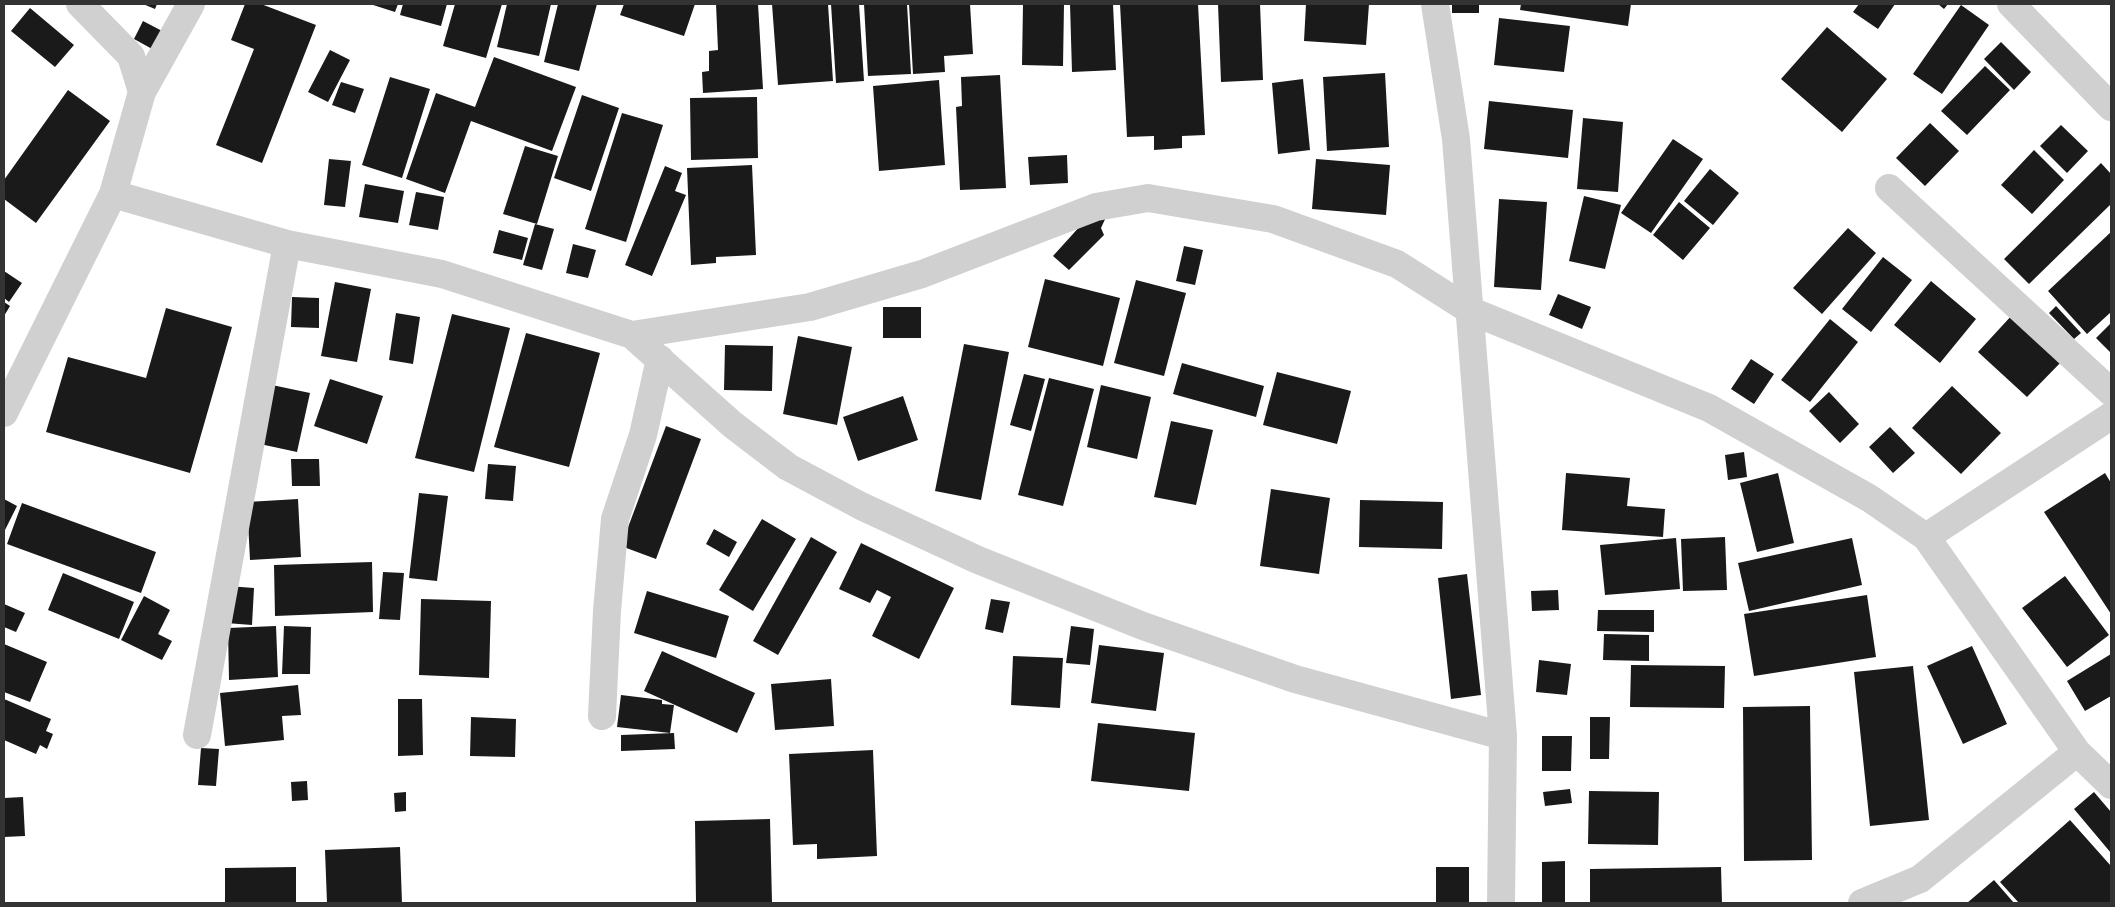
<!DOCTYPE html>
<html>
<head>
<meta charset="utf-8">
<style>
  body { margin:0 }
  #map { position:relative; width:2115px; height:907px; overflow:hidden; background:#fff; font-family:"Public Sans",sans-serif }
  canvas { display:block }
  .frame { position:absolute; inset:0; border:5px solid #333; pointer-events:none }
</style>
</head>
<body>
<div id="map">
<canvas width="2115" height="907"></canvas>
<div class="frame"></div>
</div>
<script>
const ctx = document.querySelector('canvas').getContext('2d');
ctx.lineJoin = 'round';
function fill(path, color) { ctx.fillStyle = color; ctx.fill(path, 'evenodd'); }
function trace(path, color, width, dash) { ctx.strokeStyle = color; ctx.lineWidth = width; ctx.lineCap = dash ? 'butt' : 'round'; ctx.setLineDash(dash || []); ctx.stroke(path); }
fill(new Path2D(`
  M143,4H157L155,9Z
  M245,4H261L316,25L262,163L216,145L254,49L231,40Z
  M370,4H398L395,12Z
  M403,4H447L441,26L400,15Z
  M455,4H502L486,58L443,46Z
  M507,4H551L539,56L497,47Z
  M558,4H597L579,71L544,62Z
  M624,4H695L684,36L620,15Z
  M716,4H758L763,89L703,93L702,72L709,71V51L718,50Z
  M772,4H828L833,81L778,85Z
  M831,4H859L864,81L836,83Z
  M864,4H907L911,74L868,76Z
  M909,4H970L973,54L944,56L945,72L913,74Z
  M1023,4H1064L1063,66L1022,65Z
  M1070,4H1113L1116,70L1072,72Z
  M1120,4H1198L1205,135L1182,136V148L1154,150V136L1127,137Z
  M1218,4H1260L1263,80L1221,82Z
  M1306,4H1369L1366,45L1304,41Z
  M1452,4H1479V13H1452Z
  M1521,4H1631L1628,26L1520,10Z
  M1859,4H1895L1878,29L1853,12Z
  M1938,4H1948L1944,9Z
  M1961,5L1989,25L1942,94L1913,74Z
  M30,8L74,45L55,67L11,31Z
  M1499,18L1570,26L1564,72L1494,65Z
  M143,21L164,32L154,50L134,39Z
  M1827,27L1887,79L1842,132L1781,79Z
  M2001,42L2031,72L2014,90L1984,59Z
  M330,50L350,60L328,102L308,92Z
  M494,57L576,87L552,151L471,121L445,193L406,179L436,93L475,107Z
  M1985,66L2010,90L1967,135L1941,111Z
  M1385,73L1389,147L1327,151L1323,77Z
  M1000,75L1006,188L960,190L956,107L962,106L961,77Z
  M390,77L430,89L402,178L362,165Z
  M1303,79L1310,150L1278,154L1272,83Z
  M939,80L945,165L879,171L873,86Z
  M341,82L364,89L355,113L332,105Z
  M68,90L110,121L36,223L4,199V180Z
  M582,95L619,108L591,191L554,178Z
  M757,97L758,158L691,160L690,98Z
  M1489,101L1573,110L1568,158L1484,149Z
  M622,113L663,125L626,242L585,229Z
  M1583,118L1623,122L1618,192L1577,189Z
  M1930,123L1959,151L1925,186L1896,158Z
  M2061,125L2088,151L2067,173L2040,146Z
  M1673,139L1703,159L1651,233L1621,213Z
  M525,146L558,156L537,224L503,214Z
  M2034,150L2064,180L2032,214L2001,185Z
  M1067,155L1068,183L1030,185L1028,157Z
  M329,159L351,161L345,207L324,205Z
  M1316,159L1390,165L1386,215L1312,209Z
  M2101,163L2111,174V204L2029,284L2004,259Z
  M752,165L756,255L716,257V263L691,265L687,168Z
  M665,166L682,173L675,191L686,195L652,276L625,265Z
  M1710,169L1739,193L1713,225L1684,201Z
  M365,184L404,191L398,223L359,217Z
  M416,192L444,197L438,230L409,225Z
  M1584,196L1621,205L1605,269L1569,261Z
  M1499,199L1547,202L1541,290L1494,287Z
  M1679,202L1710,228L1683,260L1653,235Z
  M1091,214L1107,215L1101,228L1104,235L1069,270L1053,256Z
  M535,224L554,229L542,270L523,265Z
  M1848,228L1876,253L1822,314L1793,288Z
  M499,230L528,238L522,260L493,253Z
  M2111,232V312L2087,334L2048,291Z
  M573,244L596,250L588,278L566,273Z
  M1184,246L1203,250L1195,285L1176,281Z
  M1883,257L1912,280L1871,332L1842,309Z
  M4,271L22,283L9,302L4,298Z
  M1045,279L1120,298L1103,366L1028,347Z
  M1136,280L1186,293L1164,376L1114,363Z
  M1931,281L1976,319L1940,363L1894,325Z
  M335,282L371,289L357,362L321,356Z
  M1558,294L1591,307L1582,329L1549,315Z
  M292,297L319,298V328L291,327Z
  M4,302L10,306L4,316Z
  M2056,306L2081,333L2074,339L2049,313Z
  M883,307H921V338H883Z
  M166,308L232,327L190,473L46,432L68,357L146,378Z
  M396,313L420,317L413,364L389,360Z
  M452,314L510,328L474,472L415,458Z
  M2013,314L2063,360L2027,397L1978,352Z
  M1830,319L1858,342L1810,402L1781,380Z
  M2111,323V351L2110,352L2096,338Z
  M526,333L600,353L569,467L494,447Z
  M798,336L852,347L837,425L783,414Z
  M964,344L1009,352L981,500L935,491Z
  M725,345L773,346L772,391L724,390Z
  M1751,359L1774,374L1754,404L1731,389Z
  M1182,363L1264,386L1256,417L1173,394Z
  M1277,372L1351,391L1337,444L1263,425Z
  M1024,374L1045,379L1031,431L1010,425Z
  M1049,378L1094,389L1063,506L1018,495Z
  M330,379L383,396L367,444L314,426Z
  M272,385L310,393L297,452L260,444Z
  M1101,385L1151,397L1137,459L1087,447Z
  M1952,386L2001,433L1961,474L1912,428Z
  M1829,392L1859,424L1840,443L1809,411Z
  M903,396L918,440L858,461L843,417Z
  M1171,421L1213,430L1196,505L1154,497Z
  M666,426L701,439L656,559L621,546Z
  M1890,427L1915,453L1893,473L1869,447Z
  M1744,452L1747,477L1728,480L1725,455Z
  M291,459H319L320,486H292Z
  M488,464L516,466L513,501L485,499Z
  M1566,473L1630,478L1627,506L1665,509L1663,537L1562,530Z
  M1778,473L1794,543L1757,552L1740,483Z
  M2105,473L2111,483V614L2044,512Z
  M1271,489L1330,498L1319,574L1260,566Z
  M419,493L448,496L437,581L409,578Z
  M4,499L17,506L4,532Z
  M298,499L301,557L250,560L247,502Z
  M1360,500L1443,502L1442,549L1359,547Z
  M22,503L156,552L141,593L7,544Z
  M762,519L796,539L753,611L719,590Z
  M714,529L737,542L729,557L706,544Z
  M811,537L837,552L778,655L753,641Z
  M1725,537L1727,590L1683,591L1681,539Z
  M1676,538L1680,589L1605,595L1600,545Z
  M1852,538L1862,585L1749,611L1738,563Z
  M861,543L954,588L919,659L872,636L891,597L877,590L870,603L839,589Z
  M372,562L373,612L275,616L274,565Z
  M383,572L404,573L400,620L379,619Z
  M63,573L134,602L119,639L48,610Z
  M1467,574L1481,695L1451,699L1438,578Z
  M2065,576L2109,635L2067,667L2022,608Z
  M228,586L254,588L252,625L226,623Z
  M1558,590L1559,610L1532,611L1531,591Z
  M647,591L729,616L716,658L634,633Z
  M1867,595L1876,657L1754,676L1744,614Z
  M144,596L170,610L158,634L172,641L162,660L121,640Z
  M421,599L491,601L489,678L419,675Z
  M991,599L1010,602L1003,633L985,629Z
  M4,604L25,613L16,632L4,627Z
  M1598,610H1654V632L1597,631Z
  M276,626L278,677L229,680L228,628Z
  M284,626L311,627L310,674H282Z
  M1071,626L1094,629L1090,665L1066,663Z
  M1604,634L1649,635V661L1603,660Z
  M4,644L47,662L30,702L4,692Z
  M1099,645L1164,653L1156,711L1091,703Z
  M1972,646L2007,724L1963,744L1927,666Z
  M662,651L755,693L737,733L644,691Z
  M2111,654V696L2085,711L2067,681Z
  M1013,656L1063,658L1060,708L1011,705Z
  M1539,660L1571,664L1567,695L1536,692Z
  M1631,665L1725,666L1724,708L1630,707Z
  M1913,666L1929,820L1870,826L1854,672Z
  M831,679L834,726L775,730L771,684Z
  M298,685L301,715L282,716L284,740L225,746L220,693Z
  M621,695L662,700V704L674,705L670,733L617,727Z
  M4,699L51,719L46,731L53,734L47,749L40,745L36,754L4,740Z
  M398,699H422L423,755L398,756Z
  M1810,706L1812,860L1744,861L1743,707Z
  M471,717L516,719L515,757L470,756Z
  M1590,717H1610L1609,759H1590Z
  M1098,723L1195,733L1189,791L1091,781Z
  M674,733L675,749L621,751V735Z
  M1542,736H1572L1571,771H1542Z
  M201,748L219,749L216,786L198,785Z
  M873,750L877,856L817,859V844L793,845L789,754Z
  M307,781L308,800L292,801L291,782Z
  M1570,789L1572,803L1545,806L1543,792Z
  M1589,791L1659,792L1658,845L1588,844Z
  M406,792V811L395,812L394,793Z
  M2094,792L2111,812V853L2074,809Z
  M23,797L25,836L4,837V798Z
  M770,819L772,903H696L695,821Z
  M2070,820L2111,866V903H2019L2000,882Z
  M400,847L402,903H327L325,850Z
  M1565,861V903H1542V862Z
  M296,867V903H225V868Z
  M1436,867H1469V903H1436Z
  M1721,867L1722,903H1590V869Z
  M1994,880L2014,903H1967Z`), '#1a1a1a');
trace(new Path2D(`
  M80,4L131,56L142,92
  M1435,4L1456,139L1503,736L1501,903
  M2011,4L2111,107
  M1889,188L2111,392
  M113,194L287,244L442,274L632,335L810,307L922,274L1096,207L1148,198L1273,219L1397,264L1471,311L1709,408L1869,498L1926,537L2077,752L2111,785
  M632,335L733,425L788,467L861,506L978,560L1143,626L1295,679L1503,736
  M4,413L113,194L142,92L191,4
  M1926,537L2111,416
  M602,716L607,611L615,519L643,435L660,359
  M197,735L287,244
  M1862,903L1920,879L2077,752`), '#d0d0d0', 28);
</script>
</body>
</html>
